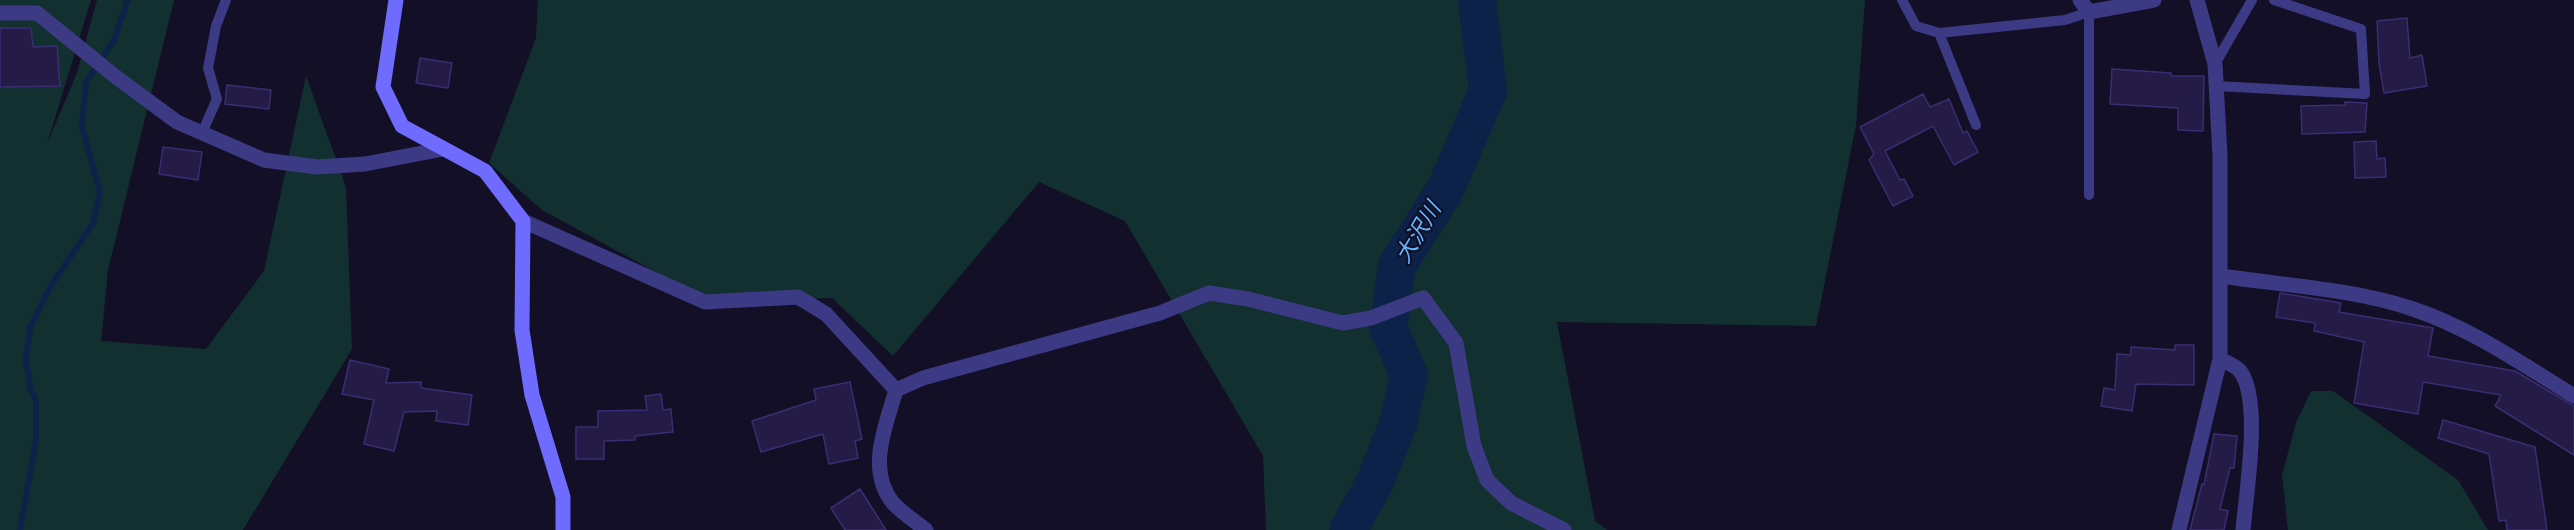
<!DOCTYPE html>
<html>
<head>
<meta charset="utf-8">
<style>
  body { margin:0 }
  canvas { display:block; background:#130f26 }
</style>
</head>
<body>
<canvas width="2574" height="530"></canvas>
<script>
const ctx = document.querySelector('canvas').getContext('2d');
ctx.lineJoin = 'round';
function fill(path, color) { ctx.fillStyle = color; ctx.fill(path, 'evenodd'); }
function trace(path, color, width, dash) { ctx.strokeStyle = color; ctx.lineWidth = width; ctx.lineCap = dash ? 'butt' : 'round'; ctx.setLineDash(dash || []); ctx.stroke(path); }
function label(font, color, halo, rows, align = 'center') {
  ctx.font = font + ' "Noto Sans","Noto Sans JP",sans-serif'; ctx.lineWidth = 4.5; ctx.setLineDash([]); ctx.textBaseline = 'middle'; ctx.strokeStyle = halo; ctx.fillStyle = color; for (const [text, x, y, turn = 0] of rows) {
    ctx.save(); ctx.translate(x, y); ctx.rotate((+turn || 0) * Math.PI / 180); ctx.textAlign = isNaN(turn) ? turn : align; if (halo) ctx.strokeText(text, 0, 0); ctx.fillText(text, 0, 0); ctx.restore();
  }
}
fill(new Path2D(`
  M0,0H91L47,144L77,73L97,0H174L108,270L101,341L206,349L264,271L306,76L346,187L352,349L243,530H0Z
  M538,0H1865L1856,125L1816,326L1557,322L1595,521L1607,530H1266L1263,456L1125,221L1039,182L893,356L832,298L711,302L542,210L489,163L536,38Z
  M2311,391H2333L2458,480L2488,530H2288L2282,475L2296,423Z`), '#12302f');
trace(new Path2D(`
  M20,530L36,439V402L30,387L26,360L30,327L50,287L93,223L100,192L82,127L86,82L114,40L128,0`), '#0c2248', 6);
trace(new Path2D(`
  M1348,530L1374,484L1398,424L1409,375L1388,327L1397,266L1445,190L1488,91L1477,0`), '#0c2248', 38);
const building = new Path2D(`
  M2407,18L2410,58L2422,55L2427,86L2384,93L2379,63L2377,21Z
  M0,28H31L33,47L57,46L60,86L0,87Z
  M420,58L452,63L448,88L416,83Z
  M2112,69L2171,73V76H2204L2203,131L2178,130V108L2110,104Z
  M227,85L271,90L269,109L225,104Z
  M1923,94L1930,107L1949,99L1963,133L1967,131L1978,152L1954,165L1933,126L1885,151L1900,180L1904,179L1913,196L1893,206L1869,160L1874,154L1860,127Z
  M2345,102L2367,103L2365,132L2302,134L2301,106L2345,105Z
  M2376,141L2377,159L2385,158L2386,177L2355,178L2354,142Z
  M163,147L202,152L198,180L159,174Z
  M2280,293L2341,303L2339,312L2433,328L2428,356L2515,371L2574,406V455L2495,406L2501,395L2423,382L2418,414L2354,403L2364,342L2314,331L2315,323L2276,317Z
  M2175,345H2194V385L2136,384L2132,411L2101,406L2104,388L2115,390L2117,354L2131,355V347L2175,350Z
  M350,360L389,369L386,383L421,382V388L472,395L468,425L436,421L437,411L404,412L394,451L364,444L374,400L342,394Z
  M850,382L862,439L855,441L858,458L829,464L823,434L761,452L752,421L816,400L814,389Z
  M661,394L663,410L671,409L673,432L635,436V440L604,441V459H576V427H598V411L647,410L645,396Z
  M2443,420L2535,447L2547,530H2507L2506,520L2499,521L2489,454L2438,438Z
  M2214,434L2237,436L2234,468H2230L2220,509L2228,511L2224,530H2190L2202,484L2204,485Z
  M860,489L886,530H845L831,508Z`);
fill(building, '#241b47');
trace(building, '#3b2d73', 1.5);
trace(new Path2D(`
  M1902,0L1916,26L1939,33L2065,20L2089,12V195
  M1939,33L1976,125
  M2215,64L2252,0
  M2216,86L2365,94L2361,29L2274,0
  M202,133L217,99L208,68L216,26L226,0`), '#3d3a85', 10);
trace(new Path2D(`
  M2080,0L2089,12L2154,0
  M0,13H37L116,77L177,122L264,160L317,167L365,164L443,149
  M523,221L705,302L798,297L826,314L896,390
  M2221,276C2282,285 2352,289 2410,308C2469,327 2522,364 2574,396
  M2220,359C2226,362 2236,366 2240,371C2262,399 2246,494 2243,530
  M926,530C915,521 902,513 893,503C866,470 886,425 896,390L923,378L1160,313L1209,293L1248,299L1343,323L1371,318L1423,298L1456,343L1474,446L1487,480L1511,503L1564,530
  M2179,530L2220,359V156L2215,64L2197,0`), '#3d3a85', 15);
trace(new Path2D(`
  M396,0L383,87L402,126L485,171L523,221L522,330L532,395L563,497V530`), '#6f6bff', 15);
label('italic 22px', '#62b6ff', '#130f26', [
  ["大沢川",1419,233,-59]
]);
</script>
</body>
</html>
